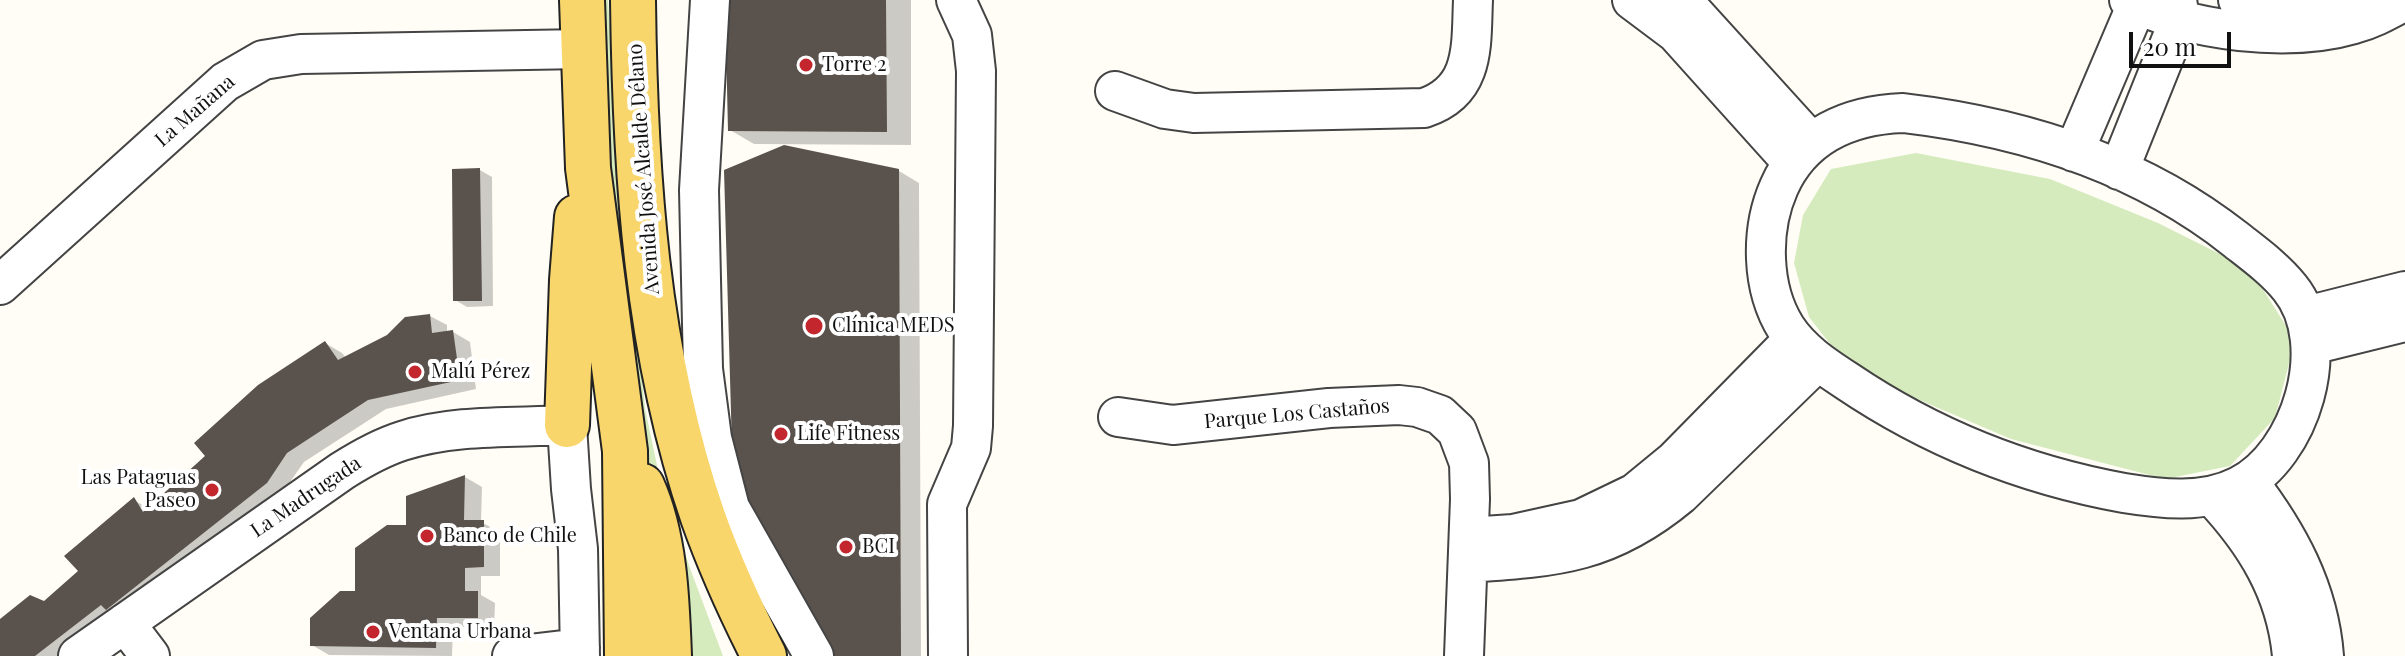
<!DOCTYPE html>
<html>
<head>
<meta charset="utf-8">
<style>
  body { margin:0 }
  #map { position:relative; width:2405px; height:656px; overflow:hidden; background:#fffdf5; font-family:"Playfair Display",serif }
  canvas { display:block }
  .scale { position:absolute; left:2129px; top:32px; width:102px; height:36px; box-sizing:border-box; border:4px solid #111; border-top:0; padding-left:10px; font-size:24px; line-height:28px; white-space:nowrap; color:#111; -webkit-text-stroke:6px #fff; paint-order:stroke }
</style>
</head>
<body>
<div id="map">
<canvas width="2405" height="656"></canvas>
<div class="scale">20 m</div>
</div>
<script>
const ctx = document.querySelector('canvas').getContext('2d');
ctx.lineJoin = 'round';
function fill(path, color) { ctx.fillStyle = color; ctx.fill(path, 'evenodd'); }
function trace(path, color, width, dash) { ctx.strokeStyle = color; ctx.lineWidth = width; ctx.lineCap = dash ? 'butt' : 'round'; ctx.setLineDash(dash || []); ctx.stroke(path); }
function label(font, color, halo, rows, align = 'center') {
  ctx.font = font + ' "Playfair Display",serif'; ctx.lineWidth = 8; ctx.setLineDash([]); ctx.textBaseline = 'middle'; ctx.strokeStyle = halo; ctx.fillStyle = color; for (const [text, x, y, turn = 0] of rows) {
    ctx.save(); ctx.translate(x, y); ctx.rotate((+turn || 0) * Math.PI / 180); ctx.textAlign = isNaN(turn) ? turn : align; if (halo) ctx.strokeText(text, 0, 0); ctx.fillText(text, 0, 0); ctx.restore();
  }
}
fill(new Path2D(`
  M598,0H608L620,171L645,408L660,480L691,571L723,656H682L647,469L618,232L605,108Z
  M1916,153L2050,179L2158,223L2250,269L2295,340L2275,418L2230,466L2165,479L2011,439L1882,384L1834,349L1809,317L1794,263L1803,215L1831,169Z`), '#d5ebbd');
fill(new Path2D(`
  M727,0H911V145L754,144L730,130Z
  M480,170L492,177L493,306L467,307L455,300Z
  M899,171L919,183L921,656H832Z
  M430,316L447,325V333L453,332L470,342L476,389L386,409L304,462L283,492L64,656H0V622L45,603L81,571L134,500L149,509L325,343L342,353L346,358Z
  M465,477L482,487L481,522L500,532V576H481V595L495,603L494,627H453L452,656L329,655L312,645L408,527V498Z`), '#0003');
fill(new Path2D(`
  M725,0H886L887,132L728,131Z
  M784,145L899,169L901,656H829L733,482L724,170Z
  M480,168L482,301H453L452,169Z
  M430,314L432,333L453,330L460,380L368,400L287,453L267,483L106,610L101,605L35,656H0V619L30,595L44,601L78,571L64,556L134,497L143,512L205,456L194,443L258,385L325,341L338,360L387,335L405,317Z
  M465,475L464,520H484V567L465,568V591H478V618H437L436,648L310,646V618L340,591H355V548L387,525H406V496Z`), '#5a524d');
const minor = new Path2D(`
  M710,0L699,190L703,369L712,438L730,508L814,656
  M1632,0L1676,33L1792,162
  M1682,0L1811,142
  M2129,0C2190,32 2289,43 2354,24C2373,19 2388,10 2405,1
  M2238,0L2296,4L2369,1
  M1115,91L1165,109L1194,113L1424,108C1476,91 1471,45 1473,0
  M1903,113C2022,127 2140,164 2235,239C2254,254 2275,269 2290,288C2335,344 2301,455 2239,486C2204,504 2161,499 2124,493C2025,475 1930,437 1847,381C1824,366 1801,351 1786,328C1761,288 1760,230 1779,187C1802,135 1849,115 1903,113Z
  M2074,152L2137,4L2145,0
  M2119,170L2180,18L2177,0
  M0,285L225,82L263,60L301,54L583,49
  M2306,316L2405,291
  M2311,345L2405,322
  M1118,417L1173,425L1329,408L1399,405L1417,407L1440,415L1457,431L1469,463L1470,499L1464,656
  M2248,481C2288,533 2319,589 2324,656
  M2212,496C2255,542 2286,591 2292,656
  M1469,537L1513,534L1581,519L1635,493L1674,461L1794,339
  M1469,563C1557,557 1609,554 1680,495L1818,361
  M125,623L150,656
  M78,656L342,471C361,459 380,448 402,441C454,424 514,428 567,425L571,489L578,549L580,656
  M512,656L580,648
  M948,656L947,504L971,448L973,426L976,71L972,35L956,0`);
const major = new Path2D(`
  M582,0L588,168L625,451L627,656
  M633,0C635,173 646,352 703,517C720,565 741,611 764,656
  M567,425L572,280L577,217
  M642,486C665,536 667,601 669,656`);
trace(minor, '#444', 42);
trace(major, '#222', 48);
trace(minor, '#fff', 38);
trace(major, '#f9d66b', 44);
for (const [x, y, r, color] of [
  [806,65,8,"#c4262e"],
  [814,326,10,"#c4262e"],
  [415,372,8,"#c4262e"],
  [781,434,8,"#c4262e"],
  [212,490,8,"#c4262e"],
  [427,536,8,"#c4262e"],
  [846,547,8,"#c4262e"],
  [373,632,8,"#c4262e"]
]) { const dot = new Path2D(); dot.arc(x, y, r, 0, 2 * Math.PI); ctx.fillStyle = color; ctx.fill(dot); trace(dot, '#fff', 3); }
label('20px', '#111', '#fff', [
  ["Torre 2",822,65],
  ["Clínica MEDS",832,326],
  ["Malú Pérez",431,372],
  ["Life Fitness",797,434],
  ["Las Pataguas",196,478,"right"],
  ["Paseo",196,501,"right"],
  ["Banco de Chile",443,536],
  ["BCI",862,547],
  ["Ventana Urbana",389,632]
], 'left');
label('20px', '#111', '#fff', [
  ["La Mañana",195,111,-41],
  ["Avenida José Alcalde Délano",644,169,-94],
  ["Parque Los Castaños",1297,414,-5],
  ["La Madrugada",306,497,-34]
]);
</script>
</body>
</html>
